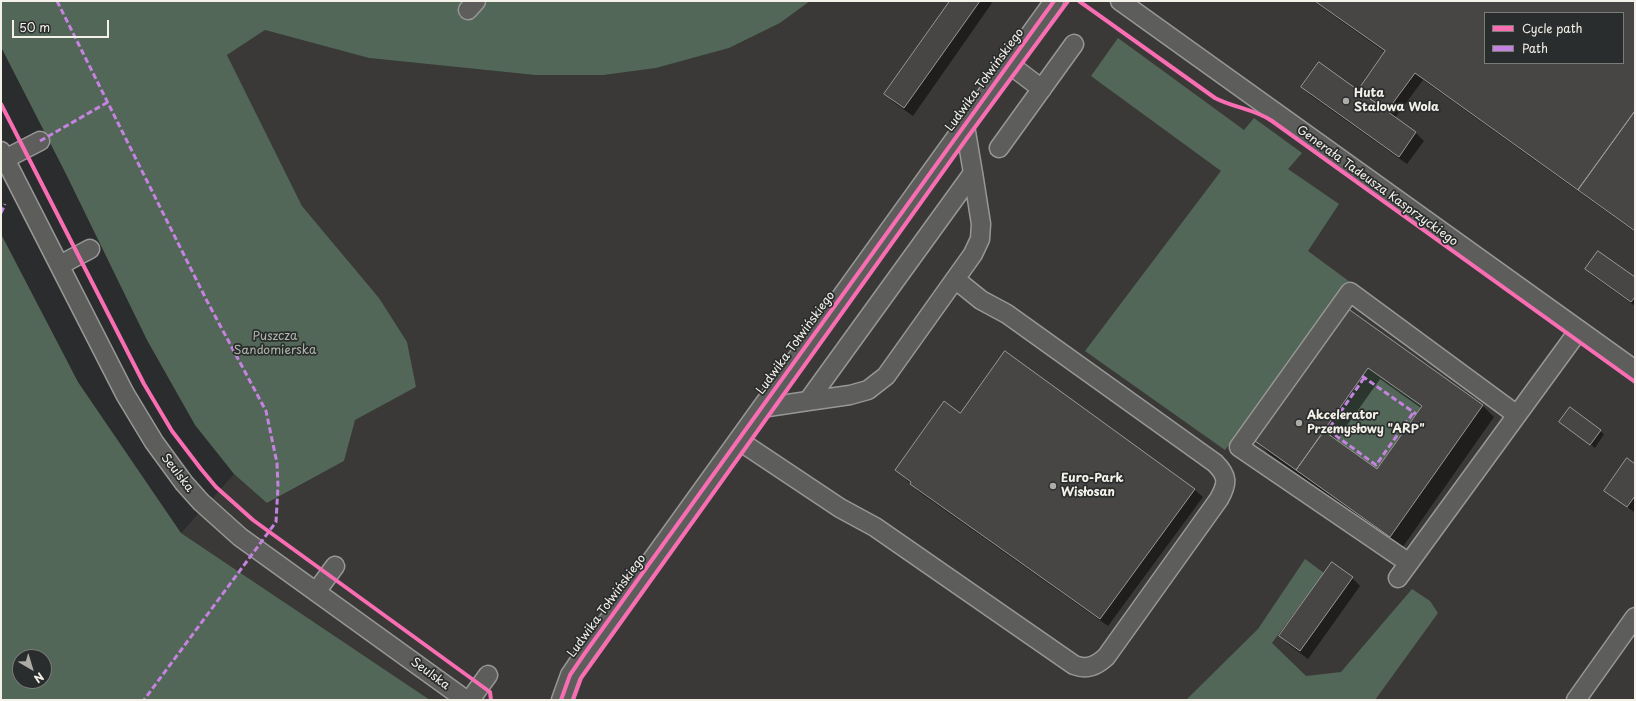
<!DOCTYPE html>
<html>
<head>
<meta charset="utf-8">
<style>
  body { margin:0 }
  #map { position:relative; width:1636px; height:701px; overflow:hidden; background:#2b2c2d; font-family:"Playpen Sans",sans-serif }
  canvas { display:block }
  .frame { position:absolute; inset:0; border:2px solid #f4f1e8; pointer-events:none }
  .legend { position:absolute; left:1484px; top:12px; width:140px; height:52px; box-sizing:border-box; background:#2a2d2e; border:1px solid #7b7b78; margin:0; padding:5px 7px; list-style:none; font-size:12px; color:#f4f1e8 }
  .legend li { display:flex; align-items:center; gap:8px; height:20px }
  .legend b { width:20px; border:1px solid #7b7b78 }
  .north { position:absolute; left:12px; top:649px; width:40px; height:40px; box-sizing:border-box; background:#2a2d2e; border:1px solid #7b7b78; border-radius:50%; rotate:142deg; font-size:11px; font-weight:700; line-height:16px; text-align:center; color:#f4f1e8 }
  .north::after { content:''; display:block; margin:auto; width:14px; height:18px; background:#aeaca7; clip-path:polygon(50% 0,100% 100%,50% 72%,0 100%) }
  .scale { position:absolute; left:12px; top:20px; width:97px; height:18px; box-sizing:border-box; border:2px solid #f4f1e8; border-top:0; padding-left:5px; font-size:12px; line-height:14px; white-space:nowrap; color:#f4f1e8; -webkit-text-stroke:3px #2a2d2e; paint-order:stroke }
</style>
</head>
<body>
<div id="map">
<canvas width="1636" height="701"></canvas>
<div class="frame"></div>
<ul class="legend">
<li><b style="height:5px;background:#f96db3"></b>Cycle path</li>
<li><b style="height:5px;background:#c483df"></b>Path</li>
</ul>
<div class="north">N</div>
<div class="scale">50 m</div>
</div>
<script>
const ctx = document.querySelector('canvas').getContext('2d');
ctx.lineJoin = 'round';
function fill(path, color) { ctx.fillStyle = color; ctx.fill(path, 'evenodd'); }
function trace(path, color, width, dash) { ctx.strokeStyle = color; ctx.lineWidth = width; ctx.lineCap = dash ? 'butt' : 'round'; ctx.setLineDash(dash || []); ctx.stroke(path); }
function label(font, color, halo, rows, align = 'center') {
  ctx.font = font + ' "Playpen Sans",sans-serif'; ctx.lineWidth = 3.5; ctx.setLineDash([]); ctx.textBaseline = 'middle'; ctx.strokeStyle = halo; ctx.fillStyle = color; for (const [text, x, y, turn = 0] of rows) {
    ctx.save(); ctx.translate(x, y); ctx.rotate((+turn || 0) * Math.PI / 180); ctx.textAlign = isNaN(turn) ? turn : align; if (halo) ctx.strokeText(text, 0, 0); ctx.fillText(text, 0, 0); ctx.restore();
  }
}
fill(new Path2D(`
  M810,1H1635V700H430L181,533L234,474L268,503L344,461L354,420L416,387L379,298L302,206L227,55L265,30L369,58L535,75H604L656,68L729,48L780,23ZM1485,13H1623V63H1485Z`), '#3b3937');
fill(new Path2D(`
  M1,1H810L780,23L729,48L656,68L604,75H535L369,58L265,30L227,55L302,206L379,298L407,342L416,387L355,420L344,461L267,503L234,474L195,425L147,340L66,174L1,47Z
  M1118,38L1244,130L1254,118L1302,153L1288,169L1339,204L1308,251L1350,282L1225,450L1085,351L1221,171L1091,76Z
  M1,234L78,382L181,533L430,700H1ZM20,657H44V681H20Z
  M1368,368L1422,406L1377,469L1324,431Z
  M1305,559L1324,573L1272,643L1306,676L1341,672L1412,589L1430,601L1438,613L1375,700H1186L1258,629Z`), '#526757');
fill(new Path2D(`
  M951,1H990L992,3L913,116L893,102L885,94Z
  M1313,1H1635V232L1423,80L1395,118L1416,133L1424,141L1407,164L1310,95L1302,87L1358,91L1386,53ZM1485,13H1623V63H1485Z
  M1586,269L1635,279V306L1592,275Z
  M1348,309L1482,405L1494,417L1402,548L1268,453L1257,441ZM1380,379L1421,408L1377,470L1336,441Z
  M1005,353L1195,490L1203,497L1108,626L919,492L896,470L961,414Z
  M1570,409L1604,434L1595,448L1560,422Z
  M1635,465V510L1634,512L1605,490Z
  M1352,578L1360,586L1308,659L1288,644L1280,636Z`), '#0007');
const building = new Path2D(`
  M950,1H980L904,108L884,94Z
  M1315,1H1635V111L1578,190L1415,73L1387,111L1358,90L1385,51ZM1485,13H1623V63H1485Z
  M1319,62L1416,132L1399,157L1301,87Z
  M1635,111V231L1578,190Z
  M1598,251L1635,277V297L1631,302L1585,269Z
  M1347,308L1483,405L1390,537L1296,470L1324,431L1377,469L1422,406L1368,368L1296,470L1255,441Z
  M1005,351L1195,489L1100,619L910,484L911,482L895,470L944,401L960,413Z
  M1570,407L1601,430L1590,445L1559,422Z
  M1627,458L1635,464V496L1627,507L1604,491Z
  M1332,562L1353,577L1300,651L1279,636Z`);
fill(building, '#484644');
trace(building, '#979796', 1);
const minor = new Path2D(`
  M1120,1L1635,370
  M468,10L476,1
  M1009,64L1042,89
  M999,148L1074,44
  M1,151L125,394L154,442L184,483L201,502L240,537L466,700
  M5,159L40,141
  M60,265L90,249
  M808,401L850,395L868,390L886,376L973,254L980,239L981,224L973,173
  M761,408L808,401L973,173L965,126
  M738,440L840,508L875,527L1074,665C1087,670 1096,666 1106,657L1219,499C1228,483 1228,476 1215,463L1007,314L981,300L955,279
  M1409,563L1239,447L1350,292L1517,415
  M1398,578L1579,330
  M316,592L335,566
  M470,700L488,675
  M561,700L570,675L585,653L1054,1
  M1576,700L1635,617`);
trace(minor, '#979796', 21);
trace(minor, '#5d5d5c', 18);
trace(new Path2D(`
  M57,1L207,301L266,411L277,463L278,486L276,522L144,700
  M40,141L108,102
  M1,213L5,204
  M1362,376L1416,414
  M1364,378L1328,430L1376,465L1413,413`), '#c483df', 3, [6, 3]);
trace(new Path2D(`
  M1079,1L1215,98C1234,108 1255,109 1272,121L1635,382
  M1,104L144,384L172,431L201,469L216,487L253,520L490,692L491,700
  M561,700L570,675L585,653L1054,1
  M573,700L581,678L967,138L1068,1`), '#f96db3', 4);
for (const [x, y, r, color] of [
  [1346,101,4,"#aeaca7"],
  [1299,423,4,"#aeaca7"],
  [1053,486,4,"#aeaca7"]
]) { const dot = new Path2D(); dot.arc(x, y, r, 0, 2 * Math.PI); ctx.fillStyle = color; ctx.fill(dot); trace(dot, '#2a2d2e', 1.5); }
label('12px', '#f4f1e8', '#2a2d2e', [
  ["Ludwika Tołwińskiego",985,80,-54],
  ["Generała Tadeusza Kasprzyckiego",1377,186,36],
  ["Ludwika Tołwińskiego",796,343,-54],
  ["Seulska",177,473,52],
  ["Ludwika Tołwińskiego",607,606,-54],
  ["Seulska",430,674,36]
]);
label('bold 12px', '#f4f1e8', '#2a2d2e', [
  ["Huta",1354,94],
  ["Stalowa Wola",1354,108],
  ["Akcelerator",1307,416],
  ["Przemysłowy \"ARP\"",1307,430],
  ["Euro-Park",1061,479],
  ["Wisłosan",1061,493]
], 'left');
label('12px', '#aeb7a9', '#2a2d2e', [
  ["Puszcza",275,337],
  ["Sandomierska",275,351]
]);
</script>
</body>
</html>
